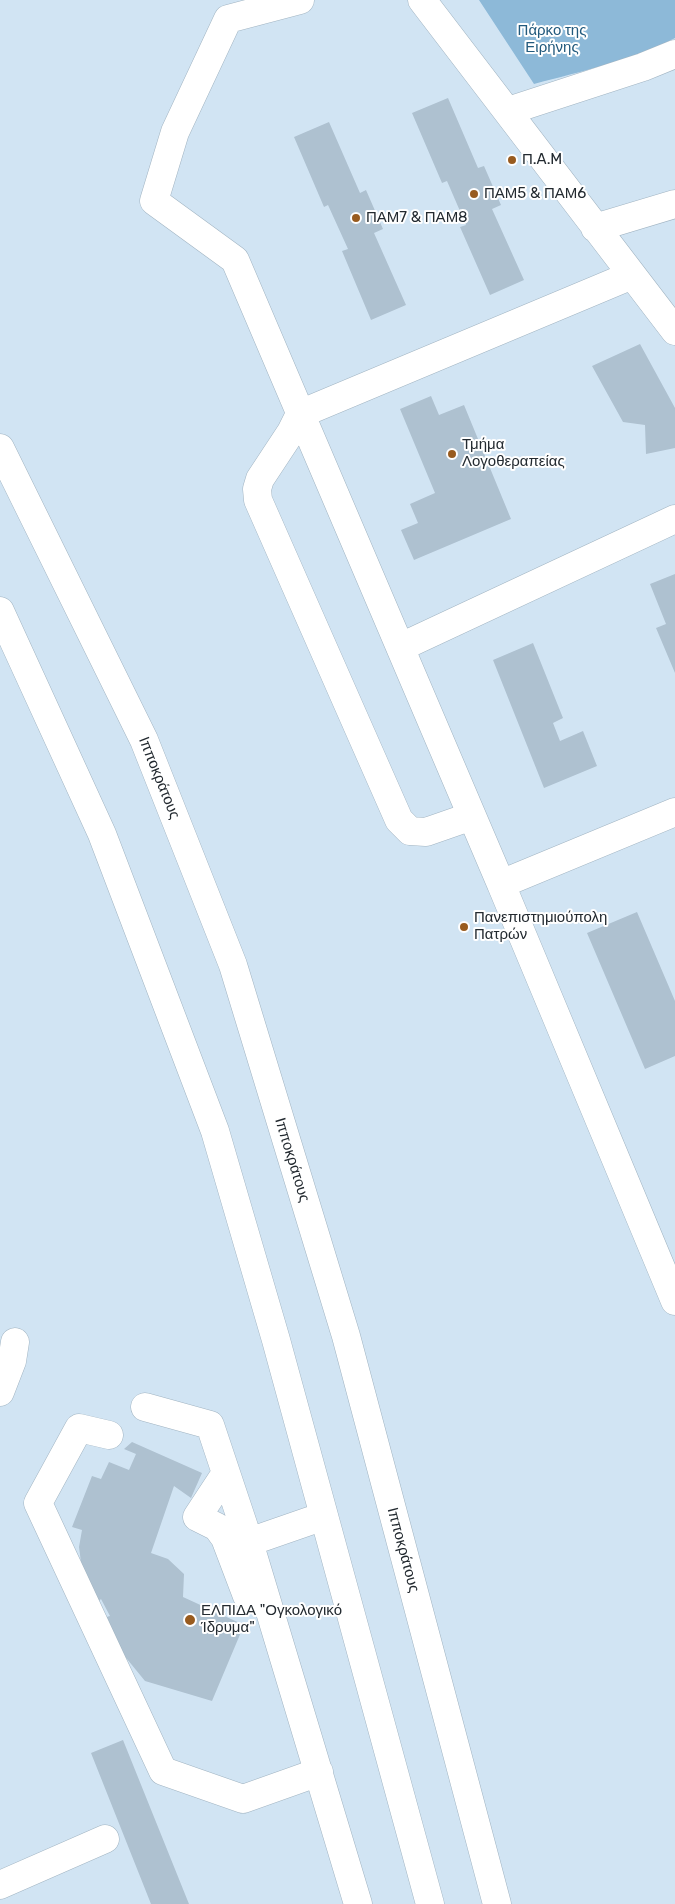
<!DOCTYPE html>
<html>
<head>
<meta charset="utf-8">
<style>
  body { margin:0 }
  canvas { display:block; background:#d1e4f3 }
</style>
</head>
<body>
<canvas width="675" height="1904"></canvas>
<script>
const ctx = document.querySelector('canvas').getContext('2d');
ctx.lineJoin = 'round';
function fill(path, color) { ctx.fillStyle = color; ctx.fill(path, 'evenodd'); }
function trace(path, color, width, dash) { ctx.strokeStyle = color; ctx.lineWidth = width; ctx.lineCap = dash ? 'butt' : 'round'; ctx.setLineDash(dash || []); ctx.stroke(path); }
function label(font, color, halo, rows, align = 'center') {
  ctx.font = font + ' Rubik,sans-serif'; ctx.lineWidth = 4; ctx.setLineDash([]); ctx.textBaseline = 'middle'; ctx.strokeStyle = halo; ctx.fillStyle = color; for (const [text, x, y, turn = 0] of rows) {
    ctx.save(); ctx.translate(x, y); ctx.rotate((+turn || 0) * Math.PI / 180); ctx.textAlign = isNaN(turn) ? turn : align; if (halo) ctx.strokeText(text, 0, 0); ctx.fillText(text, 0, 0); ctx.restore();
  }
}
fill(new Path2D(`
  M479,0H675V38C631,61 582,71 534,84Z`), '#8db9d8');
fill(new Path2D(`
  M448,98L478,168L484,166L501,205L492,209L524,280L490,295L460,227L466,225L447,181L442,183L412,113Z
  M329,122L360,193L366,190L383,229L374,233L406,305L371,320L342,251L348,249L328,205L324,207L294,137Z
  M640,344L675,408V448L646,454L645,425L623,422L592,366Z
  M431,396L439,415L464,405L511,519L414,560L401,530L418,523L410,504L435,493L400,409Z
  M675,574V673L656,628L666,624L650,584Z
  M533,643L563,718L553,723L560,741L583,731L597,766L544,788L493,660Z
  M637,912L675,1001V1056L645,1069L587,933Z
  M132,1442L202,1473L191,1498L174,1486L151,1553L168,1559L184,1574L183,1597L244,1625L212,1701L145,1681L109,1637L103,1618L110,1616L101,1599L94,1606L82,1570L79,1547L82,1530L72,1527L92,1476L101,1479L109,1462L129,1470L136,1454L124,1449Z
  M123,1740L189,1904H151L91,1753Z`), '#aec1d0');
const minor = new Path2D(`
  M300,0L228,19L175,132L154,201L235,260L501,884L675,812
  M422,0L675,331
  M508,111L643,67L675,54
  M595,228L675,204
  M0,448L144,740L233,965L346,1336L497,1904
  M0,611L102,834L215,1131L276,1340L430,1904
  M401,647L675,519
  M472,816L426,832L410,831L399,820L258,500L257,489L260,479L291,432L300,414L632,275
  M501,884L675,1301
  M0,1392L12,1361L15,1342
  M145,1407L210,1425L249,1542
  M109,1435L79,1428L38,1503L163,1771L243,1799L319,1772
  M226,1473L197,1517L217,1527L225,1538L247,1596L260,1597
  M324,1516L249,1542L358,1904
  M0,1885L105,1839`);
trace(minor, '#a1b4c2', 29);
trace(minor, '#fff', 28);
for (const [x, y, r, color] of [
  [512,160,5,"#985b1f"],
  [474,194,5,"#985b1f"],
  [356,218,5,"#985b1f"],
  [452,454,5,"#985b1f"],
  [464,927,5,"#985b1f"],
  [190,1620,6,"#985b1f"]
]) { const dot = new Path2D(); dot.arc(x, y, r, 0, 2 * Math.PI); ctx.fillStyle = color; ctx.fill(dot); trace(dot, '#fff', 2); }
label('15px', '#225a7d', '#fff', [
  ["Πάρκο της",552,31],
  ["Ειρήνης",552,48]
]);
label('15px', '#232a30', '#fff', [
  ["Π.A.M",522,160],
  ["ΠΑΜ5 & ΠΑΜ6",484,194],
  ["ΠΑΜ7 & ΠΑΜ8",366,218],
  ["Τμήμα",462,445],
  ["Λογοθεραπείας",462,462],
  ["Πανεπιστημιούπολη",474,918],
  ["Πατρών",474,935],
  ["ΕΛΠΙΔΑ \"Ογκολογικό",201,1611],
  ["Ίδρυμα\"",201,1628]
], 'left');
label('15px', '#232a30', '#fff', [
  ["Ιπποκράτους",159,778,68],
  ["Ιπποκράτους",292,1160,73],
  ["Ιπποκράτους",403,1550,75]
]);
</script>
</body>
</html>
